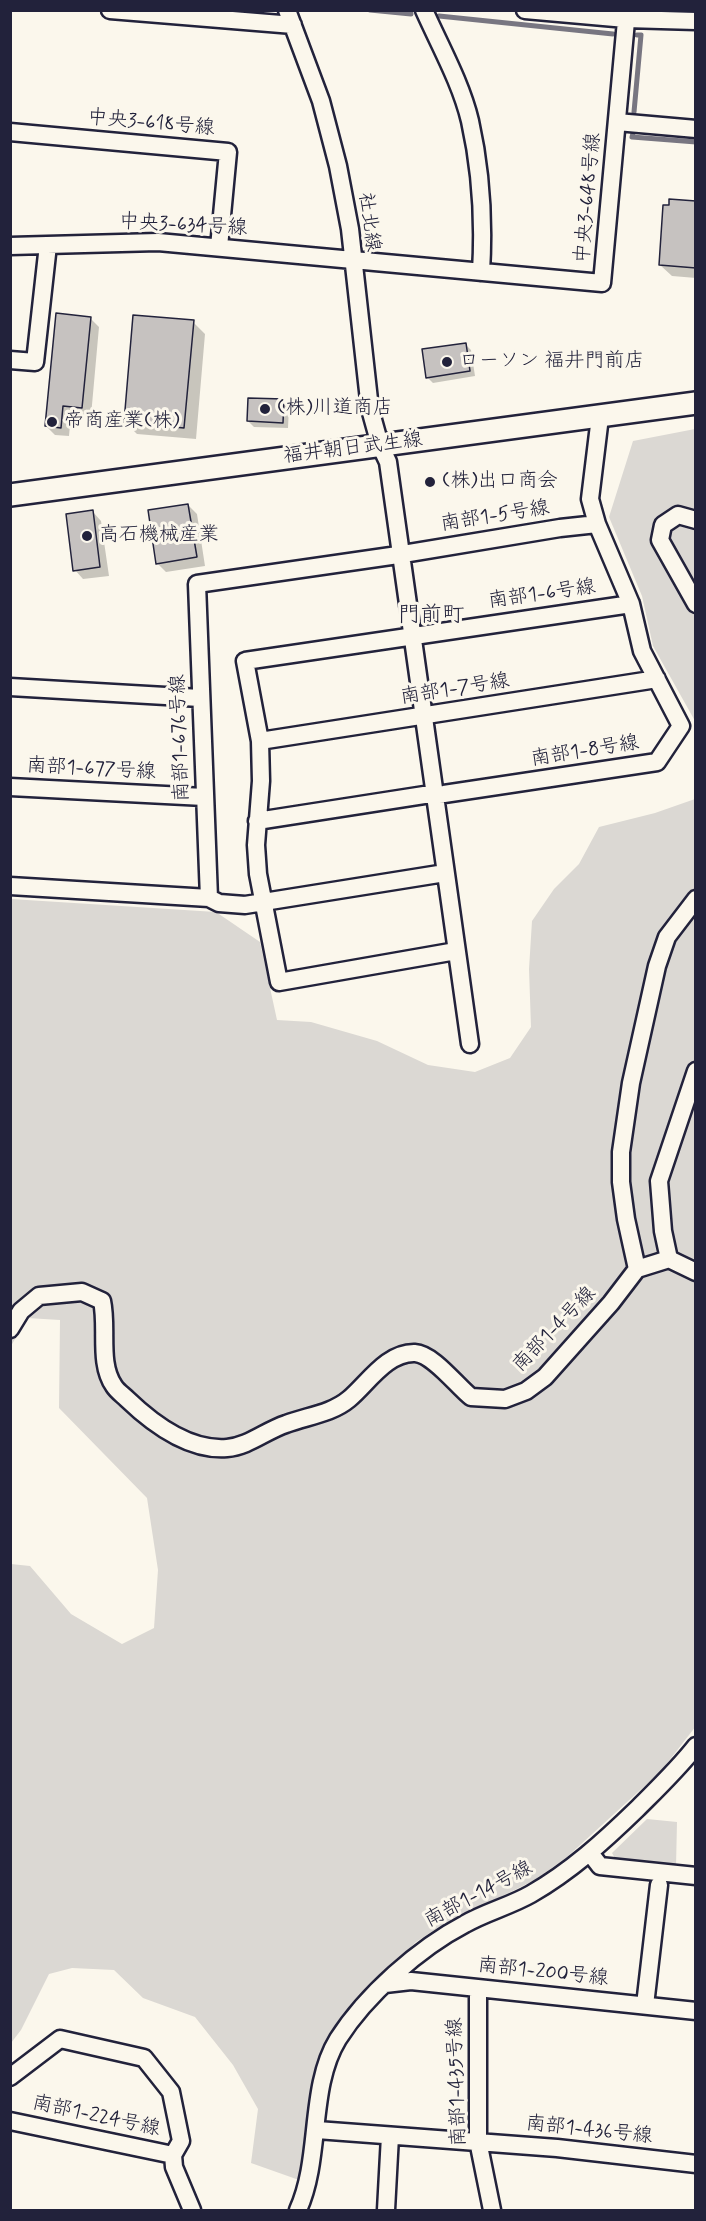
<!DOCTYPE html>
<html>
<head>
<meta charset="utf-8">
<style>
  body { margin:0 }
  #map { position:relative; width:706px; height:2221px; overflow:hidden; background:#fbf7ec; font-family:Mynerve,sans-serif }
  canvas { display:block }
  .frame { position:absolute; inset:0; border:12px solid #22223b; pointer-events:none }
</style>
</head>
<body>
<div id="map">
<canvas width="706" height="2221"></canvas>
<div class="frame"></div>
</div>
<script>
const ctx = document.querySelector('canvas').getContext('2d');
ctx.lineJoin = 'round';
function fill(path, color) { ctx.fillStyle = color; ctx.fill(path, 'evenodd'); }
function trace(path, color, width, dash) { ctx.strokeStyle = color; ctx.lineWidth = width; ctx.lineCap = dash ? 'butt' : 'round'; ctx.setLineDash(dash || []); ctx.stroke(path); }
function label(font, color, halo, rows, align = 'center') {
  ctx.font = font + ' Mynerve,"Klee One",sans-serif'; ctx.lineWidth = 6; ctx.setLineDash([]); ctx.textBaseline = 'middle'; ctx.strokeStyle = halo; ctx.fillStyle = color; for (const [text, x, y, turn = 0] of rows) {
    ctx.save(); ctx.translate(x, y); ctx.rotate((+turn || 0) * Math.PI / 180); ctx.textAlign = isNaN(turn) ? turn : align; if (halo) ctx.strokeText(text, 0, 0); ctx.fillText(text, 0, 0); ctx.restore();
  }
}
fill(new Path2D(`
  M695,429V721L653,646L642,596L609,517L633,441Z
  M695,799L696,1726L661,1771L567,1857L535,1880L439,1927L416,1942L358,2000L340,2021L322,2051L315,2073L307,2146L299,2180L251,2163L258,2109L233,2065L195,2017L143,1998L114,1970L72,1968L49,1974L21,2030L11,2043V1564L30,1566L71,1614L122,1644L154,1628L158,1570L147,1498L59,1408L60,1320L27,1318L11,1346V899L216,912L260,942L277,1020L311,1022L377,1041L428,1065L475,1072L510,1058L531,1027L529,969L532,921L554,889L579,864L599,827L655,813Z
  M647,1819L677,1822L676,1867L616,1860L612,1853Z`), '#dbd8d3');
fill(new Path2D(`
  M696,202V278L672,276L660,265Z
  M90,318L99,327L91,416L71,414L69,436L55,435L46,426Z
  M193,322L205,334L196,439L137,434L125,422Z
  M465,344L471,350L475,376L433,383L427,377Z
  M283,400L289,406L288,428L254,427L248,421Z
  M188,505L197,514L205,566L166,572L157,563Z
  M93,512L101,521L109,576L83,579L75,570Z`), '#0003');
trace(new Path2D(`
  M370,10L411,14
  M439,16L613,34
  M634,112L641,35H637
  M633,133L632,137L696,142`), '#787681', 5);
const building = new Path2D(`
  M669,199L696,201V268L659,265L663,205H669Z
  M56,313L91,317L82,408L63,406L61,428L45,426Z
  M133,315L194,320L184,428L124,422Z
  M466,343L470,371L426,378L422,349Z
  M248,398L284,399L283,423L247,421Z
  M188,504L197,557L156,564L148,510Z
  M93,510L100,567L73,571L66,514Z`);
fill(building, '#c6c2c0');
trace(building, '#22223b', 1.5);
const minor = new Path2D(`
  M110,10L293,25
  M287,10L321,101L338,166L350,229L370,409L380,445L388,462L470,1044
  M424,10C440,46 461,83 470,121C481,170 484,222 481,272
  M525,10L626,19L696,21
  M617,122L696,129
  M10,132L228,152L219,247
  M10,246L158,242L602,283L627,10
  M10,360L35,362L48,245
  M696,520L678,515L663,525L660,540L696,604
  M10,687L200,698
  M260,741L657,679
  M10,787L204,797
  M257,821L424,795L444,794L657,762L681,726L642,651L631,604L597,524L590,499L600,417
  M10,886L209,898L197,584L391,556L560,528L597,524
  M209,898L219,903L245,905L445,873
  M456,951L279,982L258,874L256,845L261,781L260,741L245,661L631,604
  M669,1259L663,1231L659,1181L696,1071
  M637,1269L626,1219L621,1182V1152L631,1083L657,966L667,937L696,899
  M637,1269L669,1259L696,1272
  M10,1329L21,1311L39,1296L82,1292L102,1301C108,1328 98,1363 114,1386C117,1391 123,1395 127,1399C153,1424 189,1451 227,1448C249,1446 265,1431 286,1424C307,1416 331,1414 349,1399C368,1383 387,1352 415,1353C433,1354 457,1386 471,1397L505,1399L526,1391L545,1377L611,1303L637,1269
  M590,1853L600,1866L696,1876
  M385,1984L411,1981L696,2011
  M478,1988V2141L492,2210
  M645,2005L659,1885
  M10,2077L60,2039L144,2058L171,2092L181,2141L173,2155L174,2167L192,2210
  M10,2121L173,2155
  M317,2130L557,2148L696,2164
  M298,2210C322,2157 308,2088 338,2039C366,1995 419,1948 465,1924C486,1912 510,1906 531,1894C571,1871 604,1841 637,1809C657,1789 678,1769 696,1746
  M386,2210L390,2136`);
const major = new Path2D(`
  M10,495L696,403`);
trace(minor, '#22223b', 21);
trace(major, '#22223b', 26);
trace(minor, '#fbf7ec', 16);
trace(major, '#fbf7ec', 21);
for (const [x, y, r, color] of [
  [447,362,6,"#22223b"],
  [265,409,6,"#22223b"],
  [52,422,6,"#22223b"],
  [430,482,6,"#22223b"],
  [87,536,6,"#22223b"]
]) { const dot = new Path2D(); dot.arc(x, y, r, 0, 2 * Math.PI); ctx.fillStyle = color; ctx.fill(dot); trace(dot, '#fbf7ec', 2); }
label('20px', '#22223b', '#fbf7ec', [
  ["中央3-618号線",151,124,5],
  ["中央3-648号線",589,198,-85],
  ["社北線",368,222,82],
  ["中央3-634号線",183,226,3],
  ["福井朝日武生線",353,449,-7],
  ["南部1-5号線",495,517,-9],
  ["南部1-6号線",542,595,-8],
  ["南部1-7号線",455,690,-9],
  ["南部1-676号線",181,738,-92],
  ["南部1-8号線",585,752,-9],
  ["南部1-677号線",91,770,3],
  ["南部1-4号線",555,1330,-46],
  ["南部1-14号線",479,1895,-28],
  ["南部1-200号線",543,1973,6],
  ["南部1-435号線",458,2082,-92],
  ["南部1-224号線",96,2117,12],
  ["南部1-436号線",589,2131,6]
]);
label('20px', '#22223b', '#fbf7ec', [
  ["ローソン 福井門前店",459,362],
  ["(株)川道商店",277,409],
  ["帝商産業(株)",64,422],
  ["(株)出口商会",442,482],
  ["高石機械産業",99,536]
], 'left');
label('22px', '#22223b', '#fbf7ec', [
  ["門前町",431,616]
]);
</script>
</body>
</html>
